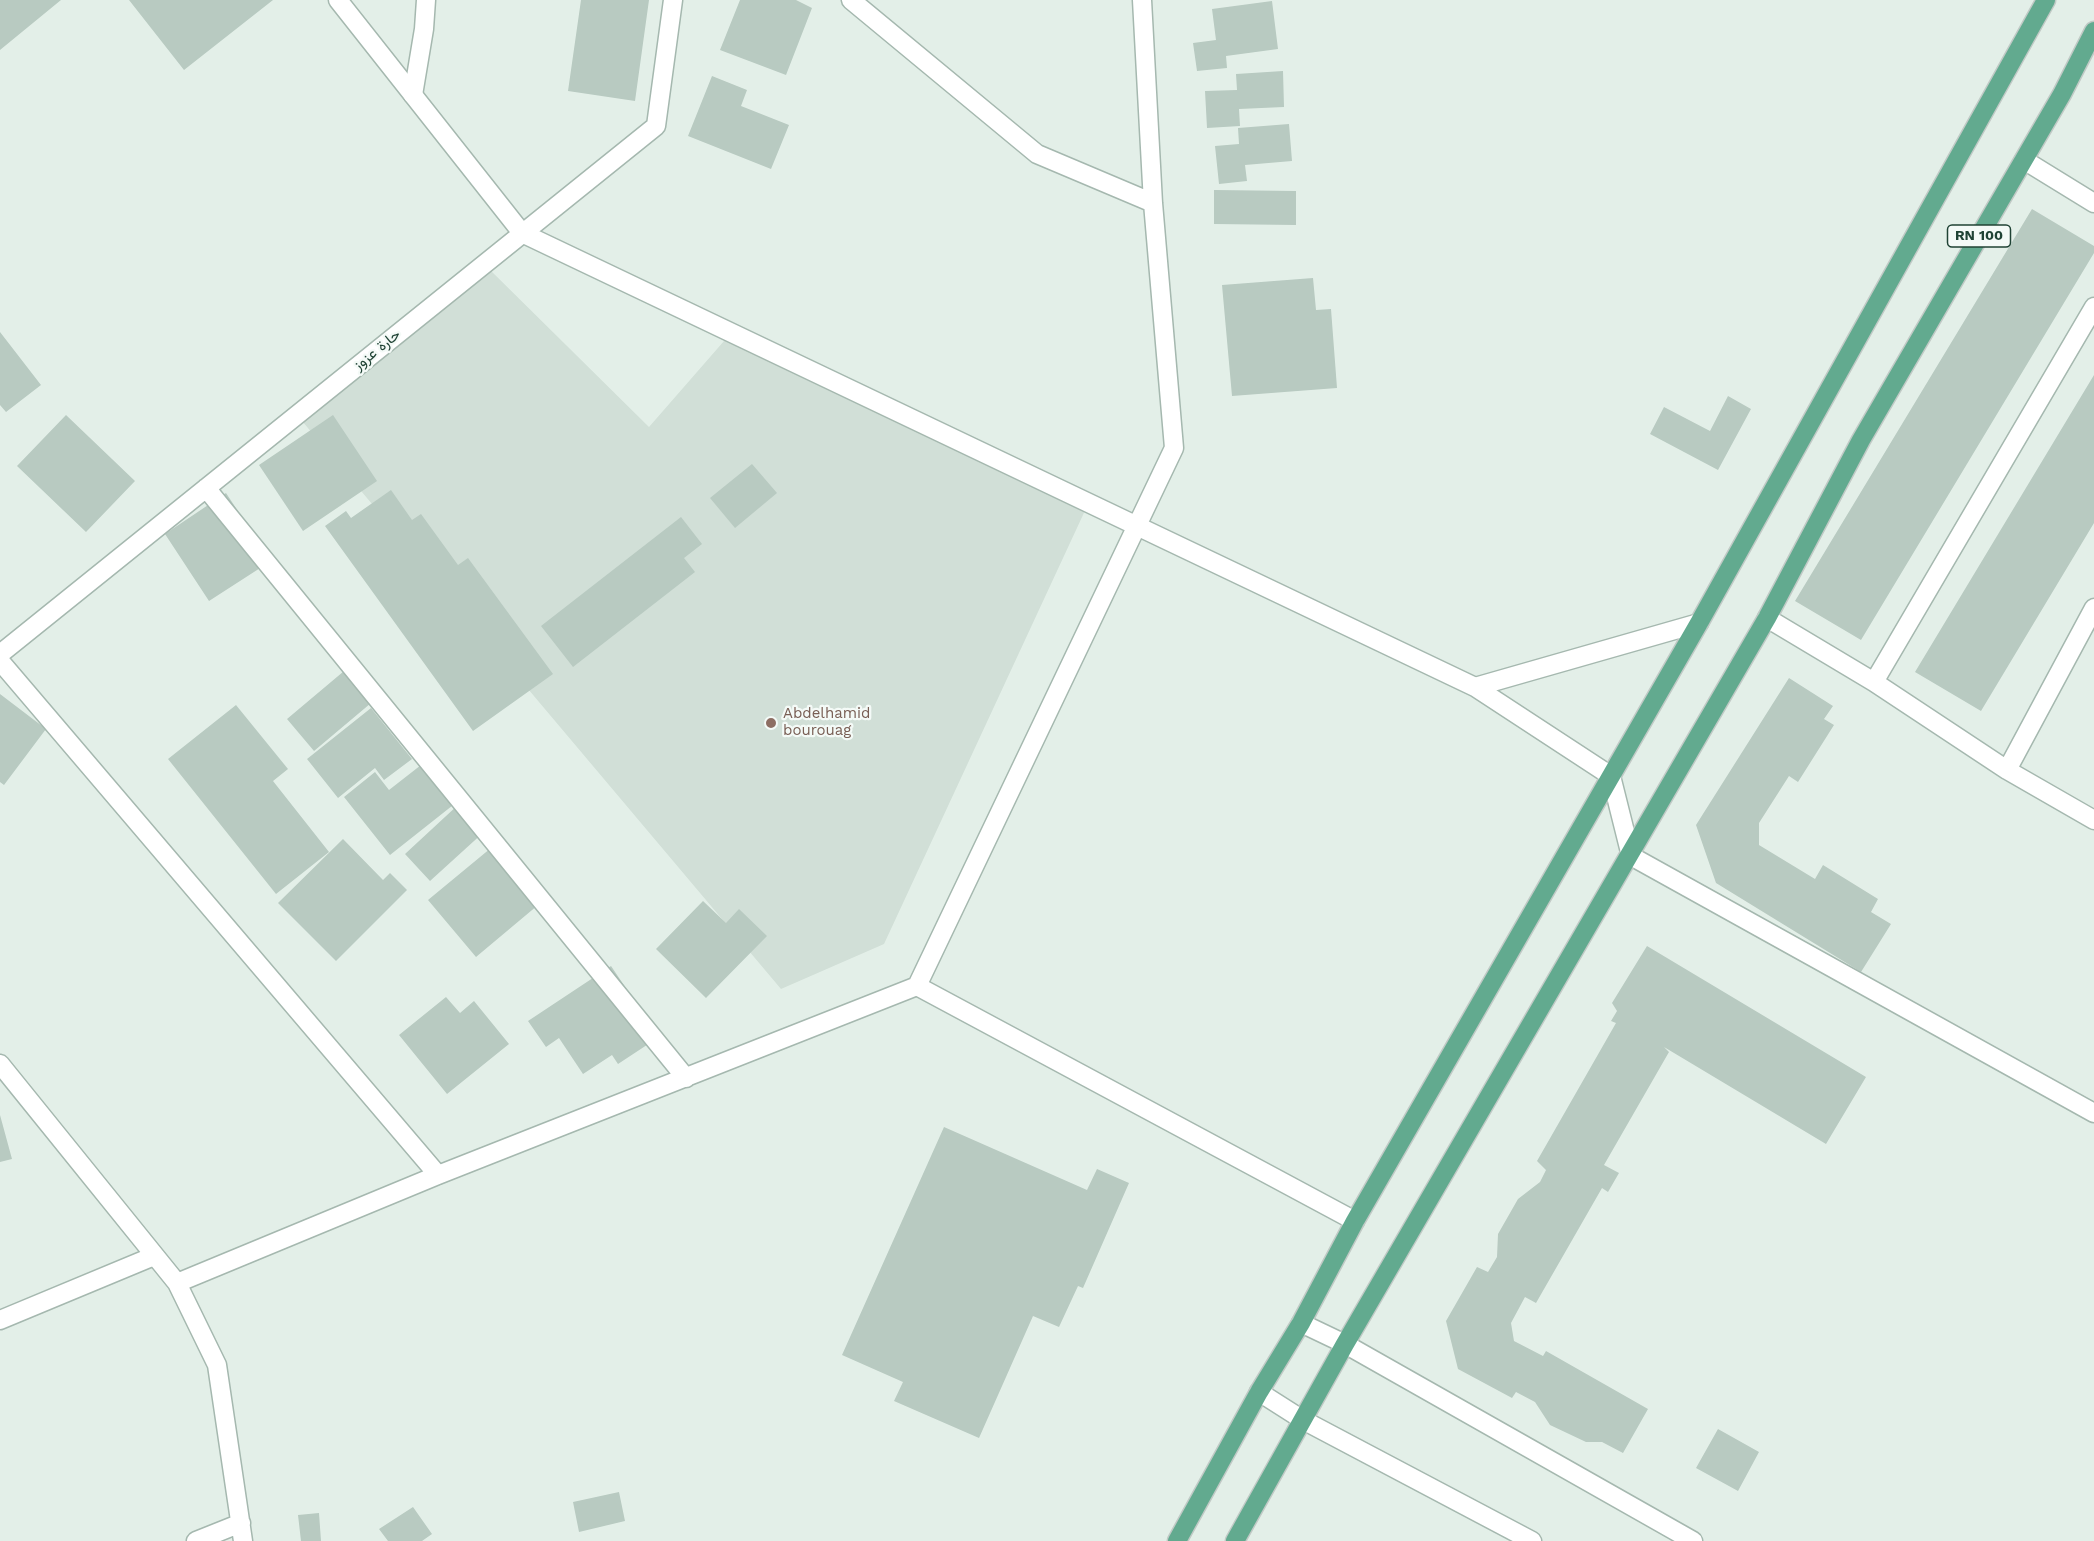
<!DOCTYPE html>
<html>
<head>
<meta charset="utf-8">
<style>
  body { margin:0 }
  canvas { display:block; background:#e3efe8 }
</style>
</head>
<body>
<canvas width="2094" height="1541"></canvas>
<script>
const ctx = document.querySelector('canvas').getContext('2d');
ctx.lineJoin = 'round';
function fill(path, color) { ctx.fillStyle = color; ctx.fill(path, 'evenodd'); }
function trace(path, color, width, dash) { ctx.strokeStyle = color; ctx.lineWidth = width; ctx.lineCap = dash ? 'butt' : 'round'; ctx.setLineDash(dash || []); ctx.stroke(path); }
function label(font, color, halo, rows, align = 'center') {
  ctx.font = font + ' "Work Sans",Vazirmatn,sans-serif'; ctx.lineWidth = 4.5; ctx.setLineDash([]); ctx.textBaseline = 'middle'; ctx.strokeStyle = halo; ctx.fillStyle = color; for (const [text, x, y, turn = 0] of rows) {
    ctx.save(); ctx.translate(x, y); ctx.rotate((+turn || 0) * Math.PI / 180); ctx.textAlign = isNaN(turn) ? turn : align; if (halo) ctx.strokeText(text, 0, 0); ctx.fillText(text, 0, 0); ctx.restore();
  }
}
fill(new Path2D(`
  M484,264L649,427L731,333L1089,502L884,944L781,989L297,415Z`), '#d1dfd7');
fill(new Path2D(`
  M0,0H61L0,50Z
  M129,0H273L184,70Z
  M581,0H649L635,101L568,91Z
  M740,0H796L812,8L786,75L720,50Z
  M1272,1L1278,49L1226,56L1227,68L1197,71L1193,43L1216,40L1212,9Z
  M1283,71L1284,107L1239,109L1240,126L1207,128L1205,91L1237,90L1236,74Z
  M712,76L747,90L741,106L789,125L771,169L688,136Z
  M1289,124L1292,161L1245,165L1247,181L1219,184L1215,146L1239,144L1238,128Z
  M1214,190L1296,191V225L1214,224Z
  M2032,209L2094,246V253L1861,640L1795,601Z
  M1313,278L1316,310L1331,309L1337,388L1232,396L1222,285Z
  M0,332L41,385L6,412L0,405Z
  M2094,375V523L1981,711L1915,672Z
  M1728,396L1751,409L1718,470L1650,434L1664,407L1710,431Z
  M66,415L135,481L86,532L17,466Z
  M333,415L377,481L303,531L259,465Z
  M752,464L777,493L735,528L710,498Z
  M391,490L412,520L421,514L458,565L468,558L553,674L473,731L325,526L346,511L351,518Z
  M226,493L271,561L209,601L165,534Z
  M681,517L702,544L684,558L695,572L573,667L541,626Z
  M350,666L377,698L314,751L287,719Z
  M1789,678L1833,706L1824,719L1834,725L1798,782L1789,776L1759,823V845L1815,879L1823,865L1878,899L1871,912L1891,924L1861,972L1716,883L1696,825Z
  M0,694L46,729L4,785L0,782Z
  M236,705L288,769L273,781L329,852L276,894L168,759Z
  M371,708L412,759L384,780L375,768L338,798L307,759Z
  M430,758L462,798L390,855L344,797L375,772L389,790Z
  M459,804L485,831L430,881L405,854Z
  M343,839L383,880L390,873L407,890L336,961L278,903Z
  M497,843L544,900L476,957L428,900Z
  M703,901L726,923L739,909L767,936L706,998L656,949Z
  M1647,946L1866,1077L1826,1144L1664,1047L1669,1052L1604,1165L1619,1173L1608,1192L1602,1188L1536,1303L1525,1297L1511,1323L1514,1341L1543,1356L1546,1351L1648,1409L1623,1453L1602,1442H1586L1550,1425L1535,1402L1516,1392L1512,1398L1458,1369L1446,1321L1477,1267L1488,1272L1497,1257L1498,1234L1518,1199L1540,1182L1546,1170L1537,1161L1616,1023L1611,1021L1617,1011L1612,1003Z
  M611,966L659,1037L618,1064L612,1055L583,1074L559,1038L546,1047L528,1021Z
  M446,997L460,1013L474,1001L509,1044L447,1094L399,1035Z
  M0,1115L12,1159L0,1162Z
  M944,1127L1087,1190L1097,1169L1129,1183L1083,1288L1078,1286L1059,1327L1033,1316L979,1438L894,1401L903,1382L842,1355Z
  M1718,1429L1759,1452L1738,1491L1696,1468Z
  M619,1492L625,1521L579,1532L573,1502Z
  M413,1507L432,1534L422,1541H388L379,1529Z
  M319,1513L321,1541H301L298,1515Z`), '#b8cac1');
const lane = new Path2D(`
  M413,95L424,29L426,0`);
const street = new Path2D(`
  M338,0L522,233L1475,687L1611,776L1631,856L2094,1113
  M851,0L1037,154L1153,203
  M2024,160L2094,203
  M206,488L686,1078
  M1767,618L1874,682L2007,770L2094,820
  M0,654L656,126L673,0
  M0,661L438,1175
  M1874,682L2094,307
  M1475,687L1699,623
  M2007,770L2094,608
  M917,986L1355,1221
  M0,1064L177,1283
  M0,1320L154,1256
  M1301,1323L1345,1344L1693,1541
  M1259,1392L1303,1420L1532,1541
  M196,1541L241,1523
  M243,1541L217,1365L177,1283L438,1175L917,986L1174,448L1153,203L1142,0`);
const primary = new Path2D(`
  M1177,1541L1259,1392L1301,1323L1355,1221L1699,623L2046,0
  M1235,1541L1345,1344L1767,618L1861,440L2062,94L2094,31`);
trace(lane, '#a5b8af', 21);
trace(street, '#a5b8af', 21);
trace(primary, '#c1cac6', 21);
trace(lane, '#fff', 18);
trace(street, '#fff', 18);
trace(primary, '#62aa8f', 18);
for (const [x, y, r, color] of [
  [771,723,6,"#8d6e63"]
]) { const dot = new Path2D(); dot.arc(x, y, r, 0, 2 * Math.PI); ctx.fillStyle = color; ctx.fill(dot); trace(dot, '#f4faf7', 2); }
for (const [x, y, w] of [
  [1979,236,63]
]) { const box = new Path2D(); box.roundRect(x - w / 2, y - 11, w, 22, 4.5); ctx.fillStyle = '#f4faf7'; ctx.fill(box); trace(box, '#204335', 1.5); }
label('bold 14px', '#204335', null, [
  ["RN 100",1979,236]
]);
label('15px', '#204335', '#f4faf7', [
  ["حارة عزوز",377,350,-39]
]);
label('15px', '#785e54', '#f4faf7', [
  ["Abdelhamid",783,714],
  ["bourouag",783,731]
], 'left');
</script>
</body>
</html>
